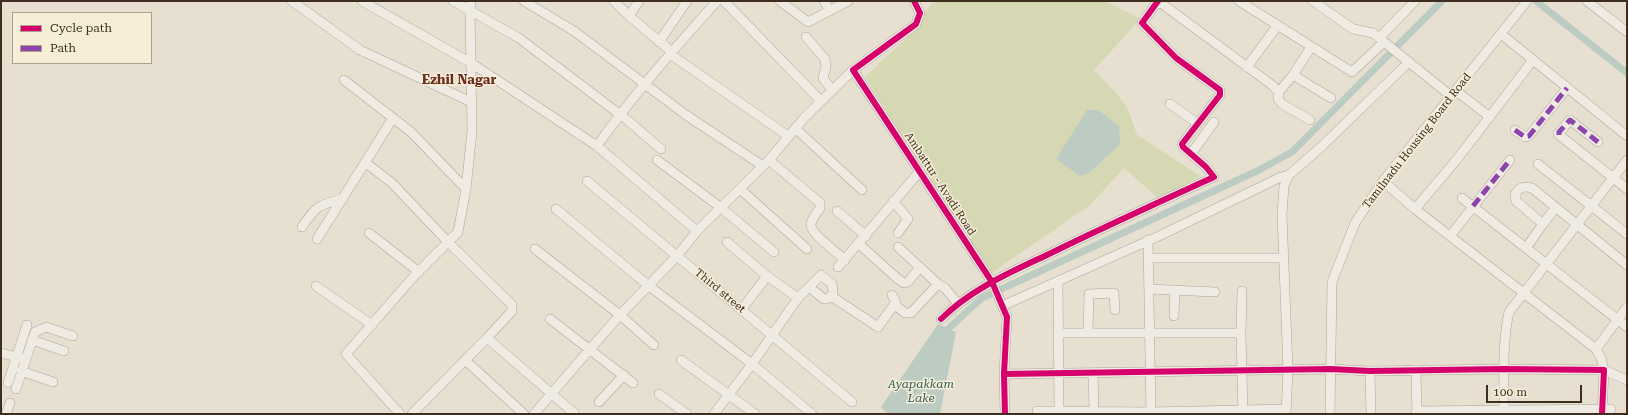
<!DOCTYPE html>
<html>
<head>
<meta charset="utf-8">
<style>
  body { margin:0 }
  #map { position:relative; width:1628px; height:415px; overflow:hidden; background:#e7e0d1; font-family:"Roboto Serif",serif }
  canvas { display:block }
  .frame { position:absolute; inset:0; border:2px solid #3d2e20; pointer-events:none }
  .legend { position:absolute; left:12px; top:12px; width:140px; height:52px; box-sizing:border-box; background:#f7eed8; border:1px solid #ada18e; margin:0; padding:5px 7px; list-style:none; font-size:12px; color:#3d2e20 }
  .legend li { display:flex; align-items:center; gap:8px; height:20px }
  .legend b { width:20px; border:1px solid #ada18e }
  .scale { position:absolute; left:1486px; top:385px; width:96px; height:18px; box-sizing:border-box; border:2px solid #3d2e20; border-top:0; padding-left:5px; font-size:12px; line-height:14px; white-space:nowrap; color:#3d2e20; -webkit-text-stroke:3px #f7eed8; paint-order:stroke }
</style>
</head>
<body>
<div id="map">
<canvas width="1628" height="415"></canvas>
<div class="frame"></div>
<ul class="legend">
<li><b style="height:5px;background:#d6006c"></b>Cycle path</li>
<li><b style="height:5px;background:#8e44ad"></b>Path</li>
</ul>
<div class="scale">100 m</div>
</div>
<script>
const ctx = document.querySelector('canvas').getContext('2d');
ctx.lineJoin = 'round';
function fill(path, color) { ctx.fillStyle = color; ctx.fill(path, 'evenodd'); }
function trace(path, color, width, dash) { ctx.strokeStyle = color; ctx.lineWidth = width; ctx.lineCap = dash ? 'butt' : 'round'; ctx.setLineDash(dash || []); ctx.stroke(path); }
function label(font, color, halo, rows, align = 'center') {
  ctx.font = font + ' "Roboto Serif",serif'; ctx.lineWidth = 3; ctx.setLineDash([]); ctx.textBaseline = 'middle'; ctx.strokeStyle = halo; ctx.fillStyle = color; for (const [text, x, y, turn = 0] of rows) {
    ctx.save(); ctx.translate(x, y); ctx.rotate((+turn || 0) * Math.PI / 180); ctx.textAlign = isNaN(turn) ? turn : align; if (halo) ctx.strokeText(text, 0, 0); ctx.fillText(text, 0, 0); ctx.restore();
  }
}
fill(new Path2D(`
  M934,1H1105L1139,18L1135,25L1094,70L1118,95L1128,109L1137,135L1200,176L1159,199L1124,168L1090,205L990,274L865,77L915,30L920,18Z`), '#d6d7b3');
fill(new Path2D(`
  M1087,110H1098L1119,126L1120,144L1089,173L1080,176L1056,159Z
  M938,324L956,332L940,414H888L881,407Z`), '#bcccc2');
trace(new Path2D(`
  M1536,1L1627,73
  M948,329L982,298L1257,171L1292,152L1442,1`), '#bcccc2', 7);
const minor = new Path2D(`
  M292,1L360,50L471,102
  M362,1L471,63L597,146C633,95 675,48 717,1
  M453,1L519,38L626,119L661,149
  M524,1L574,31L686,115L763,166
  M614,1L629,16L672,52
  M724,1L821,101
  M780,1L808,22L848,1
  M824,1L830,11
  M914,1L920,13L916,24L853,70L992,282L1007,317L1004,374L1005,414
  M1158,1L1272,85L1279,92L1278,99L1282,104L1310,120
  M1239,1L1352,72L1384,42L1451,96
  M1313,1L1353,29L1373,33L1384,42
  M1587,1L1627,32
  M629,16L639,1
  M1501,34L1627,136
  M806,37L825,59L826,67L823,78L832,90
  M1379,38L1415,1
  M659,42L687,1
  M670,54L788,136
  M1247,67L1277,26
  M1293,75L1311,47
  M344,80L411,132L466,189
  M1456,91L1490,117
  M1279,92L1293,75L1331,98
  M1170,104L1197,123
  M795,128L862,190
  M1515,130L1525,137L1529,136L1567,88
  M1598,142L1570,120L1558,134L1627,189
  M597,146L697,231
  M1191,154L1214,122
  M657,160L720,207L774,252
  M769,160L820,203V208C817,213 812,218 811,224C809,233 838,253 845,260
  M366,163L392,183L448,242L512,305V311L487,338L412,414
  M1538,164L1627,234
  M587,181L852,402
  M1383,181L1415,209L1596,349L1601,358L1604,370L1627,380
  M740,189L807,249
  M1462,198L1627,327
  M893,201L908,219L898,233
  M556,209L649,286L752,364L812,414
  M1415,209L1458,158L1533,60
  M837,211L866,236
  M1543,224L1556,207
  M302,227C316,206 318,205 343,199
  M369,233L419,272
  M1450,236L1510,160
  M317,239L393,118
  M1148,240L1151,414
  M727,242L767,276
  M859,244L898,279L904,283L908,282L920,267
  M898,247L938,284L945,288L958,304
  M1526,248L1543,224L1516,201L1515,194C1520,187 1523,186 1532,188L1627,265
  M535,249L620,315L654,345
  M1149,258H1284
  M838,267L920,171
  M1058,281L1059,414
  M316,286L372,325
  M1149,289L1215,292
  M1242,291L1241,333L1243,414
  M831,296L878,327L896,302L892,295
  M895,305L905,313H911L938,284
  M1002,306L1159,236L1281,177L1289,175
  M742,309L767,276L798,298
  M1174,316L1175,290
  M550,319L633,383
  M941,319C971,289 1011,272 1049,254C1104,227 1159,202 1214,177L1206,167L1183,147L1182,144L1220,95V90L1176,58L1142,23L1158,1
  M1058,333H1241
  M1088,333L1089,294L1114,293L1115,310
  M487,338L575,414
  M32,340L64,351
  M1596,349L1627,307
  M1,353L21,358
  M465,360L524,414
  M681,360L755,414
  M1416,370L1417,414
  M21,371L53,382
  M1370,371L1371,414
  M1093,373L1094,412
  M1004,374L1330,369L1370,371L1504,369L1604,370L1602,414
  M8,383L27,325
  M16,389L35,332L46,327L73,336
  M659,394L687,414
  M599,402L624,375
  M1037,411L1151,412L1286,409
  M1416,411L1611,409
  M6,414L10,403
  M400,414L346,354L415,275L458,232L466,189L472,131L470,10L471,1
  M534,414L590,349L620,315L677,256L697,231L769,160L805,117L853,70
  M714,414L752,364L798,298L821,275L832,284L833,293L829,298L824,299L809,287
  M1286,414L1288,370L1282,214L1284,186L1289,175L1321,147L1409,62
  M1330,414L1332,282L1355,223L1383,181L1527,1
  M1504,414C1504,381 1502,344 1509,312L1627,160`);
trace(minor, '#ada599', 10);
trace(minor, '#efebe3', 9);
trace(new Path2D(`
  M1515,130L1525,137L1529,136L1567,88
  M1559,135V132L1570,120L1598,142
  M1473,206L1510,160`), '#8e44ad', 5, [10, 5]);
trace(new Path2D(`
  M914,1L920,13L916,24L853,70L992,282L1007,317L1004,374L1005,414
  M941,319C971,289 1011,272 1049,254C1104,227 1159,202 1214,177L1206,167L1183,147L1182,144L1220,95V90L1176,58L1142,23L1158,1
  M1004,374L1330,369L1370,371L1504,369L1604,370L1602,414`), '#d6006c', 6);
label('11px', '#3d2e20', '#f7eed8', [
  ["Tamilnadu Housing Board Road",1417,141,-52],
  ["Ambattur - Avadi Road",940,184,57],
  ["Third street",720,291,40]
]);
label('italic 12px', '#2f5d5a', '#f7eed8', [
  ["Ayapakkam",921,384],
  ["Lake",921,398]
]);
label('bold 13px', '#6b2e1e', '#f7eed8', [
  ["Ezhil Nagar",459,80]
]);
</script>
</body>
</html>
